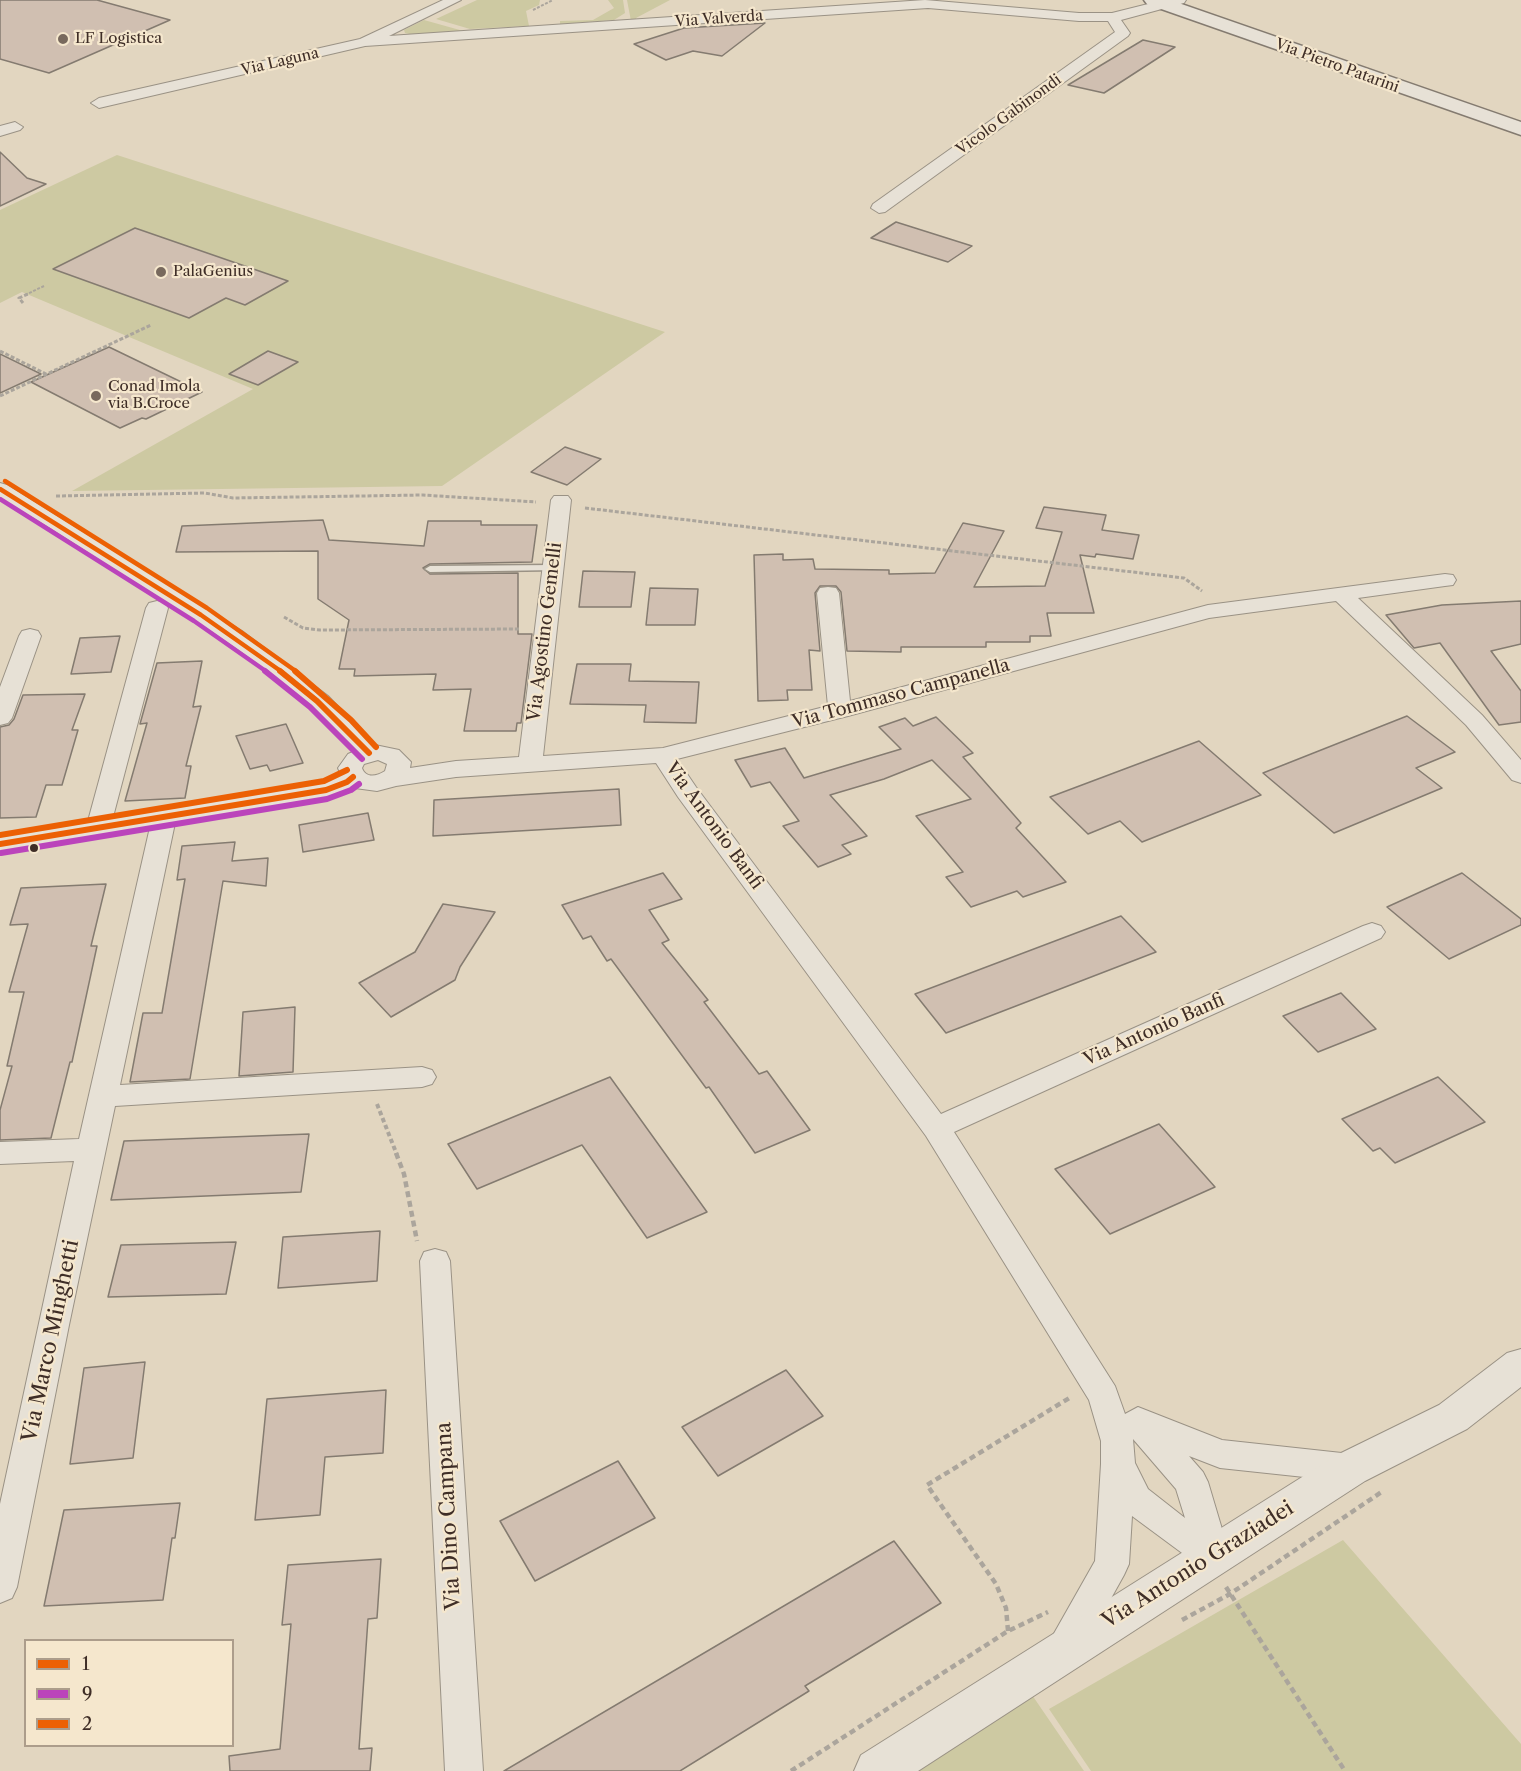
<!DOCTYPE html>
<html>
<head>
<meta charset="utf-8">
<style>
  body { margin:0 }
  #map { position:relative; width:1521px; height:1771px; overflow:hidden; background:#e2d6c0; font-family:"Libre Caslon Text",serif }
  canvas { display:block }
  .legend { position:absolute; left:24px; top:1639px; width:210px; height:108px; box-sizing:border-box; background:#f5e7cd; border:2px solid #ac9d8b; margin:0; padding:8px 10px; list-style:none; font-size:18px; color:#3f2e27 }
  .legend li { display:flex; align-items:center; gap:12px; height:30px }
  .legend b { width:30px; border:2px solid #ac9d8b }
</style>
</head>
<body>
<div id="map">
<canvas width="1521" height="1771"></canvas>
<ul class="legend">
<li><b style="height:8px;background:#ec6004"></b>1</li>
<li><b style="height:8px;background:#b4b"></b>9</li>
<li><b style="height:8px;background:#ec6004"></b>2</li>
</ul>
</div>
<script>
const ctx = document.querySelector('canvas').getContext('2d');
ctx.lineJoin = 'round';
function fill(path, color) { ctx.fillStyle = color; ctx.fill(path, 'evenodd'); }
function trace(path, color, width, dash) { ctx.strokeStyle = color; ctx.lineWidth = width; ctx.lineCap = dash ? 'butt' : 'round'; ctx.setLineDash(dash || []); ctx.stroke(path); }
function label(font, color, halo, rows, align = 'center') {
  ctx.font = font + ' "Libre Caslon Text",serif'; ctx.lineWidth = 4.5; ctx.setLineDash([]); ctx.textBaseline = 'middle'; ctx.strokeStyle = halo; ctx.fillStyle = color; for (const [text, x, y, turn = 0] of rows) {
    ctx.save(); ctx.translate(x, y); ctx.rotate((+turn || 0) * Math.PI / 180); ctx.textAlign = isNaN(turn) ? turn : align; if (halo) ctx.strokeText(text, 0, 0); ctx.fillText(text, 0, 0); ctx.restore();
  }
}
fill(new Path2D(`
  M477,0H540L539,5L526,11L529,26L470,29L436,19Z
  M608,0H623L625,13L614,20L560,24V21L593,20L614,8Z
  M627,0H670L636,18V20L631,21Z
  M424,20L467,32L414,35L405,33L404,30Z
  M117,155L665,332L442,486L72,491L253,389L22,292L0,303V210Z
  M1343,1540L1521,1744V1771H1091L1049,1709Z
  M1030,1692L1084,1771H905Z`), '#cdc9a2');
const building = new Path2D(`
  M0,0H97L170,20L49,73L0,59Z
  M765,23L722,56L693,51L666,60L634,44L684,28Z
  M1143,40L1175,47L1104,93L1068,85Z
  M0,152L27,178L46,184L0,206Z
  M896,222L972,246L948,262L871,238Z
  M135,228L288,281L245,305L226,298L189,318L53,269Z
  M109,347L202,392L146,419L142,418L120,428L31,382Z
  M268,351L298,362L258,385L229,374Z
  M0,354L41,374L0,393Z
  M565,447L601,459L567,485L531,472Z
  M1044,507L1106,515L1102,530L1139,535L1133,559L1096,554L1095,557L1080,555L1094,613H1047L1051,636H1030V642H986V647H901V652L847,651L841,592L836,586H820L815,593L820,651L809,650L812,690H787L788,700L758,701L754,555L783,554V560L813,559L815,569L889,570V574L935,573L963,523L1004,531L974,587L1045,586L1062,532L1036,528Z
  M323,520L329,540L424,546L428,521H481V525H537L532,562L430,564L423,568L430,574L518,573V634H532L521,723H517L516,731H464L471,689L433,690L436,674L354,676L355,669H339L349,620L318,599V551L176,552L182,526Z
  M583,571L635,572L631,607H579Z
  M650,588L698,589L695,625H646Z
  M1521,601V644L1491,651L1521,691V722L1499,725L1440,643L1414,648L1386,615L1442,605Z
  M120,636L111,672L71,674L80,638Z
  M202,661L193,707L201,706L186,766H191L185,798L125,801L147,723L140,724L157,663Z
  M577,664H631L629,681L699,682L696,723L644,722L646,705L570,704Z
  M85,694L72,730H78L62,785H46L36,817L0,818V727L9,725L14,719L23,695Z
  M1407,716L1455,752L1416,768L1442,788L1334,833L1263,773Z
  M936,717L973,753L963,757L1021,823L1016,828L1066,882L1023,897L1017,891L971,907L946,877L963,872L916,816L971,799L932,760L884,779L830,795L867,836L842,845L851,854L818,867L783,826L799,821L770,782L751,787L735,760L785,748L804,778L901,749L879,727L905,718L913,726Z
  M286,724L303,763L270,771L267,765L250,769L236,736Z
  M1199,741L1261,795L1142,842L1120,821L1088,834L1050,797Z
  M619,789L621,825L433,836L434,800Z
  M368,813L374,840L303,852L299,825Z
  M235,842L232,861L268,858L266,886L223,881L190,1079L130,1082L143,1013H162L185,879L177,880L182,846Z
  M663,873L682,899L649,910L669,940L662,943L708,1000L704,1002L759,1074L767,1071L810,1130L755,1153L709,1087L706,1088L611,959L607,961L591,936L583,939L562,905Z
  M1462,873L1521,919V925L1449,959L1387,907Z
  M106,884L91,946H97L72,1062H70L51,1138L0,1140V1110L12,1066H7L24,992H9L28,924L10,925L21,888Z
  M443,904L495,912L460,967L455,980L391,1017L359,983L415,952Z
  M1121,916L1156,952L946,1033L915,994Z
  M1341,993L1376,1029L1318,1052L1283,1016Z
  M295,1007L293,1072L239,1076L243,1012Z
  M610,1077L707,1212L647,1238L582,1145L477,1189L448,1144Z
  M1438,1077L1485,1122L1395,1163L1380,1148L1373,1151L1342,1119Z
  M1159,1124L1215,1187L1110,1234L1055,1169Z
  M309,1134L301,1192L111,1200L124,1141Z
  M380,1231L377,1281L278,1288L283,1237Z
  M236,1242L226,1294L108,1297L121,1245Z
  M145,1362L133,1458L70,1464L84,1368Z
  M786,1370L823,1416L718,1476L682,1427Z
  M386,1390L383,1453L325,1457L320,1515L255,1520L267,1399Z
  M618,1461L655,1518L535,1581L500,1521Z
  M180,1503L175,1538H172L163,1600L44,1606L64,1510Z
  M894,1541L941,1603L805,1686L809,1691L680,1771H504Z
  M381,1559L377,1618L368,1619L359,1749L372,1748L370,1771H230L229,1756L280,1749L291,1624L282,1625L288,1565Z`);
fill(building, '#d0bfb1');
trace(building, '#847b70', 1.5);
const service = new Path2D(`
  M553,565L558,568L557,570L430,572L425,569L430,566Z`);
const minor = new Path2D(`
  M443,0H461L389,36L925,0L1079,13H1112L1164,0H1186L1184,3L1121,20L1130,33L1128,36L885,212L879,213L871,208L873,204L1115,32L1108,21H1079L928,8L365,46L99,108L91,103L99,98L360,39Z
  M15,122L23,127L20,130L0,136V126Z
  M0,483L7,485L242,631L328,696L375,745L399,750L411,762L410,768L456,761L519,757L551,500L554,496H568L571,500L543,756L663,748L828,706L817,593L820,588L828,587L836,588L839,593L850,701L1208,605L1445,574L1453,575L1456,580L1453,585L1445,586L1358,598L1482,715L1521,760V783L1512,780L1466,725L1336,601L1209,618L848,716L677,759L696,787L941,1114L1363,926L1372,923L1381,926L1385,932L1381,938L954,1132L1115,1386L1125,1414L1138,1407L1222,1440L1351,1454L1363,1458L1368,1468L1363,1478L1351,1482L1220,1468L1189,1456L1203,1472L1208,1482L1230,1556L1225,1567L1213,1571L1201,1567L1132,1516L1129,1564L1124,1575L1079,1656L1066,1661L1053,1656L1048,1644L1095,1561L1101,1464V1441L1089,1400L926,1136L678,797L656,763L456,777L396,786L377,791L355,788L326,798L175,823L120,1085L422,1067L432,1070L436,1077L432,1084L422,1087L115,1106L69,1325L17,1587L12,1598L0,1603V1504L74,1161L0,1164V1142L79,1139L150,827L0,852V836L88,821L146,608L149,603L157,601L165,603L168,608L113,817L321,783L341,775L338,768L348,754L355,751C293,681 214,632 135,582C90,554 46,524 0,498ZM378,760L387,764L385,771C377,776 366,779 362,768L364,764ZM1133,1439L1176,1489L1185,1518L1148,1489L1135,1463Z
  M30,629L38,631L41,636L12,718L8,723L0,725V687L19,636L22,631Z
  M435,1249L446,1252L450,1261L483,1771H445L420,1261L424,1252Z`);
const tertiary = new Path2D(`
  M1521,1349V1387L1467,1429L1365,1481L918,1771H854L861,1755L1337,1455L1439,1405L1507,1353Z`);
const secondary = new Path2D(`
  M1144,0H1170L1521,122V135L1147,4Z`);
trace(service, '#9a9285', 3);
trace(minor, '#9a9285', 2);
trace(tertiary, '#9a9285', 2);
trace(secondary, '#847b70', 3);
trace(new Path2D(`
  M533,10L553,0
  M25,295L44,286`), '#aba59c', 2, [3, 1.5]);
trace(new Path2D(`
  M23,303L19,298L28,294
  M0,351L46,374
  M0,396L151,325
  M56,496L205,493L233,498L423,495L536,502
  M585,508L1184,578L1202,591
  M284,617L303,628L320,630L520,629`), '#aba59c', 3, [4, 2]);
trace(new Path2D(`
  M377,1104L397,1155`), '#aba59c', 4, [4.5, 3]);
trace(new Path2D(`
  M396,1153L404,1174L417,1241
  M1226,1587L1345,1771
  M1182,1620L1230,1594L1383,1491
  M1008,1631L1006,1608L996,1584L927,1485L1071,1397
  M791,1771L1008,1631L1048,1612`), '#aba59c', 4.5, [6, 4]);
fill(service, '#e7e1d6');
fill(minor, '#e7e1d6');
fill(tertiary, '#e7e1d6');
fill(secondary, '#e7e1d6');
trace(new Path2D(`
  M0,489L201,615L282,672`), '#ec6004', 4.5);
trace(new Path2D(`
  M280,671L317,701L369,753
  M0,844L326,790L347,782L353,777`), '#ec6004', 6);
trace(new Path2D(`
  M0,499L194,621L267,672`), '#b4b', 4.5);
trace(new Path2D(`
  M265,671L310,707L362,759
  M1,853L327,799L351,790L359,784`), '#b4b', 6);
trace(new Path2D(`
  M5,481L207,608L297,672`), '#ec6004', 4.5);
trace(new Path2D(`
  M295,671L351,720L376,747
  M0,835L324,781L347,770`), '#ec6004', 6);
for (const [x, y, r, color] of [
  [63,39,6,"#78695d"],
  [161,272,6,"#78695d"],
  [96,396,6,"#78695d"],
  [34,848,5,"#3f2e27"]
]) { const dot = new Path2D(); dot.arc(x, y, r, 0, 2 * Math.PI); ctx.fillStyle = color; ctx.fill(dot); trace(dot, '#f5e7cd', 2); }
label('15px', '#3f2e27', '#f5e7cd', [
  ["Via Valverda",719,19,-4],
  ["Via Laguna",280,62,-13],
  ["Via Pietro Patarini",1337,66,20],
  ["Vicolo Gabinondi",1009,115,-36]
]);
label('15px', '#3f2e27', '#f5e7cd', [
  ["LF Logistica",75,39],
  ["PalaGenius",173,272],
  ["Conad Imola",108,387],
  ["via B.Croce",108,404]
], 'left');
label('18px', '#3f2e27', '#f5e7cd', [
  ["Via Agostino Gemelli",545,632,-83],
  ["Via Tommaso Campanella",901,694,-15],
  ["Via Antonio Banfi",714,826,54],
  ["Via Antonio Banfi",1154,1030,-24]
]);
label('21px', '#3f2e27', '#f5e7cd', [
  ["Via Marco Minghetti",51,1341,-78],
  ["Via Dino Campana",449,1516,-93],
  ["Via Antonio Graziadei",1198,1565,-32]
]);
</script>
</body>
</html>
